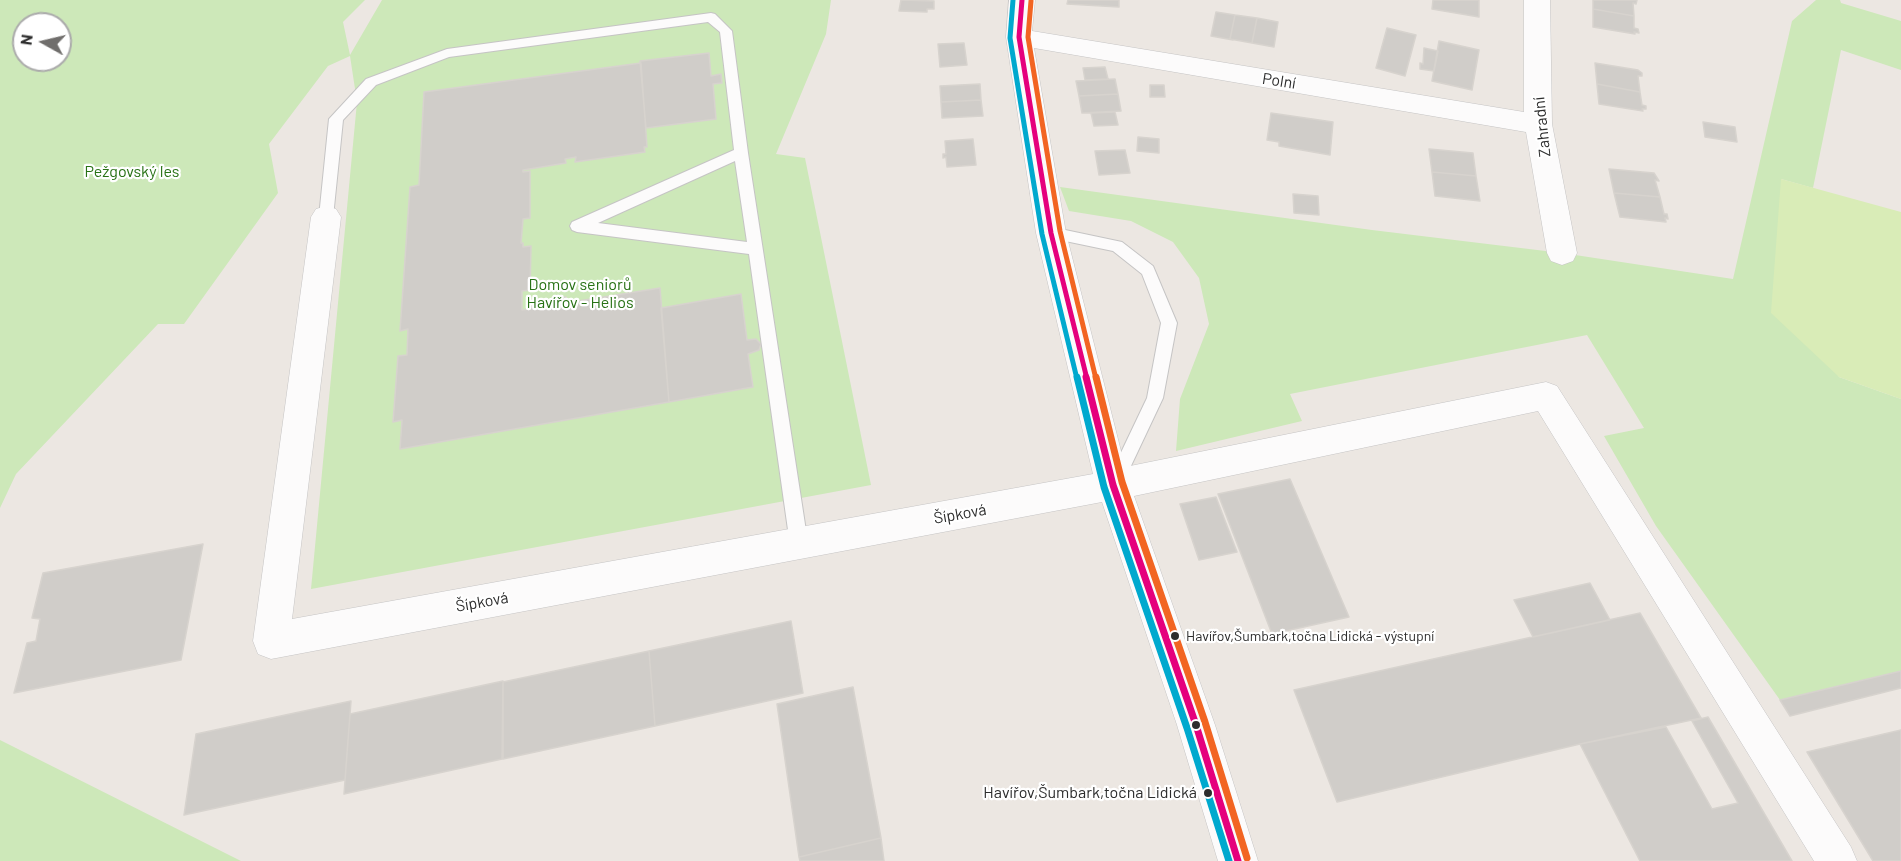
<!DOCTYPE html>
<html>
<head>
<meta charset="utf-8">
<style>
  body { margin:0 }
  #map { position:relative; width:1901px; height:861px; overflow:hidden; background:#ece7e2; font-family:Barlow,sans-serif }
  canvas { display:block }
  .north { position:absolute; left:12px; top:12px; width:60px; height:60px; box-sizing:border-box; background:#fff; border:2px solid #ababab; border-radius:50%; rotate:278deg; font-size:16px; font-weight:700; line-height:24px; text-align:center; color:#2d2d2d }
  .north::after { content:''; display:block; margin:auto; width:21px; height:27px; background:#706e6c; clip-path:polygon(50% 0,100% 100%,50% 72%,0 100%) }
</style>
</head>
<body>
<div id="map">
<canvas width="1901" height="861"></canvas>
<div class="north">N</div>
</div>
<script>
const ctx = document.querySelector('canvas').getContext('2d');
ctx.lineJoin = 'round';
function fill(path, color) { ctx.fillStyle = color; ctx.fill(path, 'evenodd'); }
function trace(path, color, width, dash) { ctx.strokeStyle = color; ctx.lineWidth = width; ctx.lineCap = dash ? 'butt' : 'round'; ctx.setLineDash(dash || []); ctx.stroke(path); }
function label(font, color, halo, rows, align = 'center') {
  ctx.font = font + ' Barlow,sans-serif'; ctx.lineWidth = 4.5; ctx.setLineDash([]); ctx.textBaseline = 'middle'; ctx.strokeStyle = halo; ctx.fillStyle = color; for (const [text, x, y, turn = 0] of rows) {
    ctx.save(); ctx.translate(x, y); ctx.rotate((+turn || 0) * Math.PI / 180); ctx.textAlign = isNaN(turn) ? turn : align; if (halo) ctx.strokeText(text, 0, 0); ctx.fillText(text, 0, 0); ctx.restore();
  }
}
fill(new Path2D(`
  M0,0H365L343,22L350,55L382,0H831L826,34L776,154L805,158L871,485L311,589L357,102L350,56L328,66L269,144L278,193L184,324H158L16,474L0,508ZM24,24H60V60H24Z
  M1816,0H1840L1841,3L1901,21V70L1841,50L1813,188L1781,179L1839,377L1901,399V671L1780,700L1656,526L1604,436L1644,428L1587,335L1290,394L1302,421L1176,451L1180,399L1209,324L1199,278L1173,242L1131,221L1069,211L1060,187L1372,230L1562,253L1733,279L1792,21Z
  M0,740L241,861H0Z`), '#cde8b9');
fill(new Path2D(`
  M1781,179L1901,212V399L1839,377L1771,313Z`), '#d9ecb7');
const building = new Path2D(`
  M901,0L934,1V9H927V12L899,11Z
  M1068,0H1119V7L1067,4Z
  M1433,0H1479V17L1432,9Z
  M1593,0H1637L1636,4L1633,3L1634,16L1593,9Z
  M1593,9L1634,16V28L1638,29L1639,33L1634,32L1635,34L1593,27Z
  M1216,12L1235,15L1230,39L1233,40L1211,36Z
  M1235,15L1257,18L1252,43L1230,39Z
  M1257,18L1278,22L1274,47L1252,43Z
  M1387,28L1416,35L1405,76L1376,68Z
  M1439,41L1479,50L1472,90L1432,81Z
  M964,43L967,65L940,67L938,44Z
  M1424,48L1438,51L1434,71L1420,69V63L1423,64Z
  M709,53L711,76L721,74L722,83L713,84L716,119L646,128L640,61Z
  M641,63L647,147H644L645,152L575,162L576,157L565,159L566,163L523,170V172L530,171V218L523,219L521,243H523V247L531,246L530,290L522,291V310L529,309V304L566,297V303L660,288L669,402L400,449L402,420L393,422L398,356L407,355L408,329L400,331L410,187L419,185L424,92Z
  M1595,63L1638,70L1642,73V76H1638L1640,92L1597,84Z
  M1105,67L1108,79L1085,80L1083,68Z
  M1115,79L1118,94L1079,96L1076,81Z
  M980,84L981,100L941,102L940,86Z
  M1597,84L1640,92L1642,105L1646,106V109H1642L1643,111L1599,104Z
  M1150,85H1164L1165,97H1150Z
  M1118,94L1121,111L1082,113L1079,96Z
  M981,100L983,116L942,118L941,102Z
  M1115,112L1118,125L1094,126L1091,113Z
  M1271,113L1333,122L1330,155L1279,146V142L1267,140Z
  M1703,122L1735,127L1737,142L1705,137Z
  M1138,137L1159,139V153L1137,151Z
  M973,139L976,165L947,167L946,157L943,158V154H946L945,141Z
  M1429,149L1473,153L1476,176L1432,172Z
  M1125,150L1130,173L1099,175L1095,151Z
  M1609,169L1654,173L1659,181L1655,180L1660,197L1614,193Z
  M1432,172L1476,176L1480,201L1435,196Z
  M1614,193L1660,197L1664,214H1667L1668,219L1665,218L1666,222L1620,217Z
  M1293,194L1318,196L1319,215L1294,213Z
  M741,294L747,340L756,339L761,344L759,350L748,354L753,387L669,402L661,308Z
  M1290,479L1349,617L1272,634L1218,494Z
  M1216,497L1237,552L1199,560L1180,504Z
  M203,544L181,660L14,693L27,643L36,641L40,619L32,618L43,573Z
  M1590,583L1610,620L1533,637L1514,600Z
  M1640,613L1701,718L1580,744L1337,802L1294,690Z
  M791,621L803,693L655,726L649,651Z
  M649,651L655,726L503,759V682Z
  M1901,671V688L1790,716L1780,700Z
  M503,681L502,759L344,794L350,714Z
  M853,687L881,838L799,857L777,704Z
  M351,701L345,780L184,815L196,734Z
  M1708,717L1792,861H1640L1580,744L1666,727L1712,809L1738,803L1692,721Z
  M1901,730V861H1873L1807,752Z
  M881,838L884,861H800L799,857Z`);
fill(building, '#d0cdc9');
trace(building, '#d7d3ce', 1.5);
const service = new Path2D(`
  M711,13L715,14L732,31L748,153L808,544L805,550L799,552L793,550L790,544L749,254L577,232L572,230L570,226L572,222L734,150L720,32L708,22L449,57L376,85L343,120L333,217L331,221H321L319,217L329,119L366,79L447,49ZM735,161L747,242L598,223Z
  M1051,227L1122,242L1153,266L1177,323L1163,398L1121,487L1115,490L1109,487L1107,482L1147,398L1161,323L1142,274L1113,251L1046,237L1044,233L1046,229Z`);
const minor = new Path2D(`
  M1009,0H1035L1032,31L1524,112V0H1550L1552,124L1577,253L1573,261L1562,265L1551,261L1547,253L1526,132L1034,48L1066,233L1125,467L1546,382L1557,386L1851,847L1857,861H1814L1538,411L1134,496L1215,725L1258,861H1218L1177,725L1102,502L271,659L258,654L253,641L311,217L316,209L326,206L336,209L341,217L292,619L1093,474L1036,233L1006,37Z`);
trace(service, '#c5c4c4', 2);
trace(minor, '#c5c4c4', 1);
fill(service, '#fcfbfb');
fill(minor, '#fcfbfb');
trace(new Path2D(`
  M1022,0L1019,37L1051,233L1087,379`), '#e5007d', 5);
trace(new Path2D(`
  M1086,377L1113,485L1196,725L1238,861`), '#e5007d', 7);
trace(new Path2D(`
  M1013,0L1010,38L1042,234L1077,379`), '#00a9ce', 5);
trace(new Path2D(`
  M1077,377L1104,487L1187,728L1229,861`), '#00a9ce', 7);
trace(new Path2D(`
  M1031,1L1028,37L1060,231L1096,379`), '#f26522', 5);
trace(new Path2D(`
  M1096,377L1122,482L1205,722L1247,858`), '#f26522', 7);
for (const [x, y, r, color] of [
  [1175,636,5,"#2d2d2d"],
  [1196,725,5,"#2d2d2d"],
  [1208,793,5,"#2d2d2d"]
]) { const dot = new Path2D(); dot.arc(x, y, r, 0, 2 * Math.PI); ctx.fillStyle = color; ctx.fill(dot); trace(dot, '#fff', 2); }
label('14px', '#2d2d2d', '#fff', [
  ["Havířov,Šumbark,točna Lidická - výstupní",1186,636]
], 'left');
label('16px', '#2d2d2d', '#fff', [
  ["Polní",1279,81,9],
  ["Zahradní",1542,127,-96],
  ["Šípková",960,514,-10],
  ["Šípková",482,602,-10]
]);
label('16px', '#287215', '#fff', [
  ["Pežgovský les",132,172],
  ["Domov seniorů",580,285],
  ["Havířov - Helios",580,303]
]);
label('16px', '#2d2d2d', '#fff', [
  ["Havířov,Šumbark,točna Lidická",1197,793]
], 'right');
</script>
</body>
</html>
